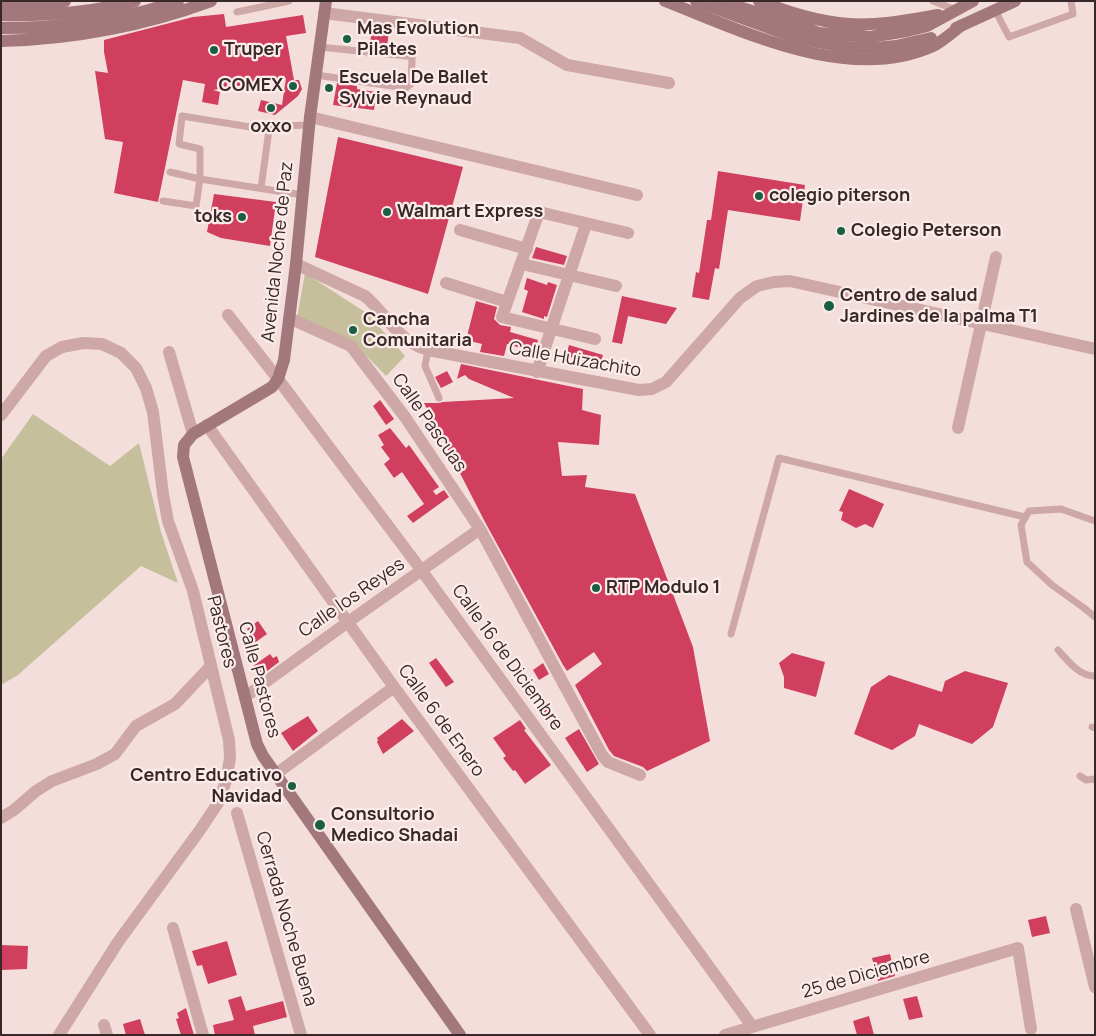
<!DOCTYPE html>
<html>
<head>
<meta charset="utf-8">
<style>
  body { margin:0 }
  #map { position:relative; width:1096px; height:1036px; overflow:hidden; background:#f4dedc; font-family:Manrope,sans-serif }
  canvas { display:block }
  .frame { position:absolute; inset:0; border:2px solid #39282a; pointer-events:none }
</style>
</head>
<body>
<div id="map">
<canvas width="1096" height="1036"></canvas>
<div class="frame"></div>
</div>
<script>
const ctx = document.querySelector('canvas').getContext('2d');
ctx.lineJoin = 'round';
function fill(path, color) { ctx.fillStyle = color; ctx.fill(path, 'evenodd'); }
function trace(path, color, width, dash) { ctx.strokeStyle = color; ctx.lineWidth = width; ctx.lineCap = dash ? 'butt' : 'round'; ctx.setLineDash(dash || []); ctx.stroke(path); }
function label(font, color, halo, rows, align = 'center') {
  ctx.font = font + ' Manrope,sans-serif'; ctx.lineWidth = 4.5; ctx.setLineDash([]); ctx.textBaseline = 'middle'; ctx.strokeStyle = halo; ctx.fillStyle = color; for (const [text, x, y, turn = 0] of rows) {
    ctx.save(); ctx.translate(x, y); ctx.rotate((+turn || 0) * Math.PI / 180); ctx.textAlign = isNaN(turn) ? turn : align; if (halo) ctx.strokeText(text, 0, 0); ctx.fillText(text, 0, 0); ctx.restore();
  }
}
fill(new Path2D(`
  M305,273L368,314L405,356L386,376L352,341L297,318Z
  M33,414L110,466L139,443L161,532L178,583L141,566L18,675L1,685V459Z`), '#c5c09b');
fill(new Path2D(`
  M224,14L226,27L303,15L306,33L286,36L294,80H299L302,89L298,96L275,115L258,111L261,100L282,105L286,78L213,90L220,92L218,105L202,102L205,84L183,80L158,202L114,193L123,142L105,139L95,71L108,73L104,52V40L193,17Z
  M372,32L389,33L387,45L370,42Z
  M337,83L357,86V89L376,92L374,110L333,105Z
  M338,137L463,167L428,294L315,257Z
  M718,171L805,185L800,221L728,210L719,269L715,268L709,300L692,297L696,272L699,273L707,220H711Z
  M214,194L276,202L270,246L221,238L207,232Z
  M536,247L567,256L564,265L532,258Z
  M527,278L547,285L548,282L557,285L547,317L544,316V319L522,312L528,291L524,289Z
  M622,296L677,308L666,324L628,316L622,344L612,342Z
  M476,301L497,307L494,319L500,325L511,327L510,332L538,340L535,352L507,344L504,356L480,352L482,344L466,340Z
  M569,345L603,355L600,365L566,356Z
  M461,364L583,389L582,410L601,415L599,445L558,442L562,476L587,475L585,487L635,494L693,647L710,741L647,771L643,767L614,756L609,750L575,685L602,664L594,652L567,671L563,665L485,522L424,403H439L443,402L514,398L469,379L465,375L457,379Z
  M447,371L453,382L441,388L435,377Z
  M380,400L394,419L386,425L373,406Z
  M390,428L406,448L409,445L439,487L433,491L436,495L444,490L449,497L413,523L407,516L424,504L402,472L394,478L384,464L390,459L381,447L384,445L378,435Z
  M849,489L884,504L873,528L865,524L856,528L841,520L843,512L839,511Z
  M258,621L267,634L253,644L247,635L250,634L247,629Z
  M792,653L825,662L816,697L784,688V677L779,663Z
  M270,654L273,658L277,656L279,662L258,678L253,666Z
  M436,658L454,682L446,687L429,663Z
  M543,663L549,674L539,680L533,670Z
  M965,671L1008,683L993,727L972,744L919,724L915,736L892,750L854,734L871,687L889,675L942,692L945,681Z
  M547,707L554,716L547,722L539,712Z
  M308,716L318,731L293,751L281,733Z
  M402,719L414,731L383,754L377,742L378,740L377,738Z
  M520,720L526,729L524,730L551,765L525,784L515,770L513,771L503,758L506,756L493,738Z
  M579,729L599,764L587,772L565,738Z
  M1046,916L1050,933L1032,937L1028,920Z
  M227,941L237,975L208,984L202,965L197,966L192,951Z
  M1,945L28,946L27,969L1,970Z
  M890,954L895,976L878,981L872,958Z
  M241,996L246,1011L283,1001L287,1017L253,1026L255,1035H215L213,1025L234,1020L228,1000Z
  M917,996L923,1017L909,1020L903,999Z
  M186,1008L194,1035H181L176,1019L179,1018L177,1013Z
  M869,1016L874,1035H857L853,1021Z
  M140,1019L145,1035H126L123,1024Z`), '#d03f5d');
trace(new Path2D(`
  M933,1L956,10
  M995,10L1009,37L1073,14L1071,1
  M237,12L289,1
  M316,75L406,88L411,84L412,60V57L407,56L320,47
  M261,188L269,130
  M303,195L200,179V149L179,144L182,116L269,130L280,126L309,125
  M163,201L196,206L200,179L170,172
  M428,350L425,366L439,398
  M1095,521L1061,509L1029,511L1021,525L1027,562L1052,585L1084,608L1095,617
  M731,634L779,458L1025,517
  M1058,650C1068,661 1079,676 1095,676
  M1092,727L1095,728
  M1080,776L1086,780L1095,779`), '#cea7a7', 7);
trace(new Path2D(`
  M324,13L520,38L567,65L669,83
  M310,117L637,195
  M460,230L527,249
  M296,264L365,296C382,310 394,333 414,344C418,347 424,348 428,350L639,390L652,389L666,382L740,298L757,286L774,282L790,281L1095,349
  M522,264L616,286
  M446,283L507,302
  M228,315L278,379L422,571L752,1026
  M289,318L351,346L405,417L480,529L602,755L608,762L640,775
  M595,339L502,317L539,212L628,233
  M169,352L193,434
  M537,372L586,224
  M1,415L46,356L62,347L83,343L102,344L121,353L136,368L146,388L153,412L163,494L168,521L193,591L229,740L230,758L226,781L218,803L200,830L118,942L59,1035
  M207,425L394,687L650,1035
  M958,428L996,257
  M245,697L348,622L480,529
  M276,774L394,687
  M237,813L301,1035
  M1,818L14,810L36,791L52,781L97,764L115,754L136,726L175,704L211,666
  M1076,909L1095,987
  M173,928L203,1035
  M104,1025L107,1035
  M725,1035L1018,948L1031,1029`), '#cea7a7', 12);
trace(new Path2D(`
  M326,1L310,117L296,264L284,360L278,379L272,387L193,434L184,445L183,457L257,744L263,756L460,1035
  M665,1C745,32 850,85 935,45C944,40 954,31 962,25
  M721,1L819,33L870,37L907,31L927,26L973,1
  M759,1C788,12 818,22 849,24C879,26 909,20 938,15
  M1,4H49L65,1
  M1,15C46,16 91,13 135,1
  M1,28C61,28 121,21 178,1
  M956,28L1015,1
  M1,41C73,39 143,26 211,1`), '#a2787c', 12);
trace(new Path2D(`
  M696,1L797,38L846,47L876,48L896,46L931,38`), '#a2787c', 12);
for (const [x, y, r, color] of [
  [347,39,5,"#1a5f44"],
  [214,50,5,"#1a5f44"],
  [293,86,5,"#1a5f44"],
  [329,88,5,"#1a5f44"],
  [271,108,5,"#1a5f44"],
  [759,196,5,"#1a5f44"],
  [387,212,5,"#1a5f44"],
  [242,217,5,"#1a5f44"],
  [841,231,5,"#1a5f44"],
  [829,306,6,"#1a5f44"],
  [353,330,5,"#1a5f44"],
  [596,588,5,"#1a5f44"],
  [292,786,5,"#1a5f44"],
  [320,825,6,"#1a5f44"]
]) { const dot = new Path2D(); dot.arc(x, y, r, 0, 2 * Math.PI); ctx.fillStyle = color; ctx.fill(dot); trace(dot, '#fbebe9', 2); }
label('bold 18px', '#39282a', '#fbebe9', [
  ["Mas Evolution",357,29],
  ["Pilates",357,50],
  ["Truper",224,50],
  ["Escuela De Ballet",339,78],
  ["Sylvie Reynaud",339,99],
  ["COMEX",283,86,"right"],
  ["oxxo",271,127,"center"],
  ["colegio piterson",769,196],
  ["Walmart Express",397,212],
  ["toks",232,217,"right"],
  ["Colegio Peterson",851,231],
  ["Centro de salud",840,296],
  ["Jardines de la palma T1",840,317],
  ["Cancha",363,320],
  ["Comunitaria",363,341],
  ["RTP Modulo 1",606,588],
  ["Centro Educativo",282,776,"right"],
  ["Navidad",282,797,"right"],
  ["Consultorio",331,815],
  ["Medico Shadai",331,836]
], 'left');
label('18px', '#39282a', '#fbebe9', [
  ["Avenida Noche de Paz",278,252,-84],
  ["Calle Huizachito",575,360,10],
  ["Calle Pascuas",429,423,55],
  ["Calle los Reyes",352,598,-35],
  ["Pastores",221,632,76],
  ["Calle 16 de Diciembre",507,658,54],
  ["Calle Pastores",259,680,75],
  ["Calle 6 de Enero",441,721,54],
  ["Cerrada Noche Buena",286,919,74],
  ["25 de Diciembre",866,975,-16]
]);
</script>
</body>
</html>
